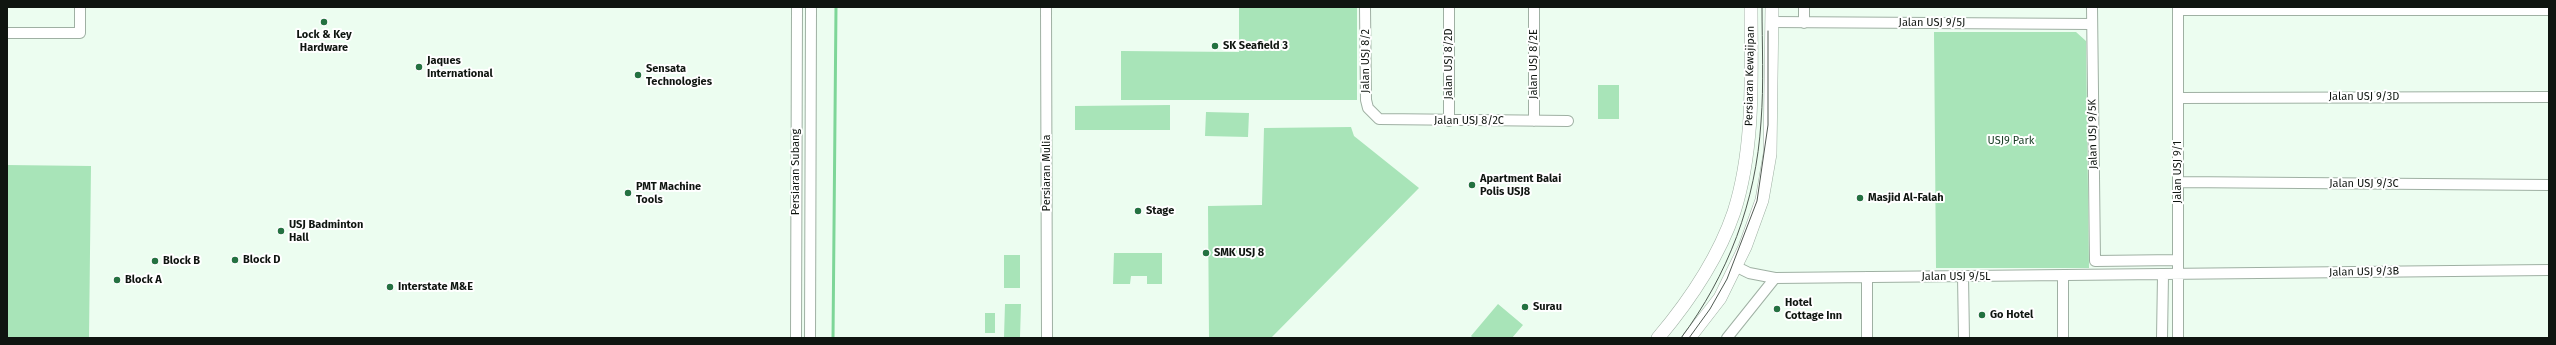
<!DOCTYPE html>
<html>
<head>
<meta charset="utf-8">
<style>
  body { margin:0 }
  #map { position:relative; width:2556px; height:345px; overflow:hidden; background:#ecfdf0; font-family:"Fira Sans",sans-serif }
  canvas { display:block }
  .frame { position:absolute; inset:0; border:8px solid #0f1510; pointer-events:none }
</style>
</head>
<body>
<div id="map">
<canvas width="2556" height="345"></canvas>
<div class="frame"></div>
</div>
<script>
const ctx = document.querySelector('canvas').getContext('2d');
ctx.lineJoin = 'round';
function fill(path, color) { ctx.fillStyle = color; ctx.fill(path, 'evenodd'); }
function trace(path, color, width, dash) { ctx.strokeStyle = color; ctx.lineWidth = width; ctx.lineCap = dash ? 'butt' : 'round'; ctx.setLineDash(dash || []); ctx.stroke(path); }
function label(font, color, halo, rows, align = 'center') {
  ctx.font = font + ' "Fira Sans",sans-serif'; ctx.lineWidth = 4; ctx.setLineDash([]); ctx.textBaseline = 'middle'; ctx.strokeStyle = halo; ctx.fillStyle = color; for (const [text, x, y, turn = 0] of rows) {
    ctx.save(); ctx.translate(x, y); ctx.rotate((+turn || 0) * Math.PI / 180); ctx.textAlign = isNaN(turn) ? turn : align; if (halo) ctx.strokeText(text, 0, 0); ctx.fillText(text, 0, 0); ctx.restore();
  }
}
fill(new Path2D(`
  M1239,7H1357V100H1121V51L1239,52Z
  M1934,32H2076L2086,41L2089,268H1936Z
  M1598,85H1619V119H1598Z
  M1170,105V130H1075V106Z
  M1206,112L1249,113L1248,137L1205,136Z
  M1351,127L1354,136L1419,188L1271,338H1209L1208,206L1262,205L1264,128Z
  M7,165L91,166L89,338H7Z
  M1114,253H1162V284H1147V276H1131L1130,284H1113Z
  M1004,255H1020V288H1004Z
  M1005,304H1021L1020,337H1004Z
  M1498,304L1523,325L1512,338H1473L1471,336Z
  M985,313H995V333H985Z`), '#a8e4b8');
trace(new Path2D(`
  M833,338L836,7`), '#7ed698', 3);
const minor = new Path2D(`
  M1046,7L1047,338
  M1365,7L1366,100L1368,108L1379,119L1568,121
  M2092,7L2095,261L2178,260
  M2178,10H2549
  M1772,22L2092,24
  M1804,23V7
  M7,33H80V7
  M2178,98L2549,97
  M1449,121V7
  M1534,121V7
  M2178,182L2549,185
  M1735,266L1749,273L1775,278L2549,270
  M1963,276L1964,338
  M2063,276V338
  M796,338L797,7
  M810,338L811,7
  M1727,338L1775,278
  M1867,338V277
  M2162,338L2163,275
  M2178,338V7`);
const major = new Path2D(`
  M1658,338C1690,300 1718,259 1734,212C1755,146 1751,75 1751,7
  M1689,338L1720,298L1745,247L1762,200L1770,154L1772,7`);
trace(minor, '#9fb0a3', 12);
trace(major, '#9fb0a3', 14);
trace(minor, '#fff', 10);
trace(major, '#fff', 13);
trace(new Path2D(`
  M1681,338C1728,275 1756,202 1761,122C1764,84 1762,45 1762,7
  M1689,338L1710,309L1727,279L1757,201L1768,125V31`), '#515b53', 1);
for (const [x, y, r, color] of [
  [324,22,4,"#247141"],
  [1215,46,4,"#247141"],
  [419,67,4,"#247141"],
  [638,75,4,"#247141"],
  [1472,185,4,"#247141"],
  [628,193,4,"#247141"],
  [1860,198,4,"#247141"],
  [1138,211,4,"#247141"],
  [281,231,4,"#247141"],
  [1206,253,4,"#247141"],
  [235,260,4,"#247141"],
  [155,261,4,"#247141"],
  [117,280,4,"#247141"],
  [390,287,4,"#247141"],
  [1525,307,4,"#247141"],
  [1777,309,4,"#247141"],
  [1982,315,4,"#247141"]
]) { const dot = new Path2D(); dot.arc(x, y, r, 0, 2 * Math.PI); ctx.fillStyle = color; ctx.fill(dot); trace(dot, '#fff', 1.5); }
label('11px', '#0f1510', '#fff', [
  ["Jalan USJ 9/5J",1932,23],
  ["Jalan USJ 8/2",1366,61,-90],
  ["Jalan USJ 8/2D",1449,64,-90],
  ["Jalan USJ 8/2E",1534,64,-90],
  ["Persiaran Kewajipan",1750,76,-89],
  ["Jalan USJ 9/3D",2364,97],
  ["Jalan USJ 8/2C",1469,121],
  ["Jalan USJ 9/5K",2093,134,-91],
  ["Persiaran Subang",796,172,-90],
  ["Jalan USJ 9/1",2178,172,-90],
  ["Persiaran Mulia",1047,173,-90],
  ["Jalan USJ 9/3C",2364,184],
  ["Jalan USJ 9/3B",2364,272,-1],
  ["Jalan USJ 9/5L",1956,277]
]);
label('bold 11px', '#0f1510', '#fff', [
  ["Lock & Key",324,35,"center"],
  ["Hardware",324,48,"center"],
  ["SK Seafield 3",1223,46],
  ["Jaques",427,61],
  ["International",427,74],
  ["Sensata",646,69],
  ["Technologies",646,82],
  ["Apartment Balai",1480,179],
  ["Polis USJ8",1480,192],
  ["PMT Machine",636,187],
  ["Tools",636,200],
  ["Masjid Al-Falah",1868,198],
  ["Stage",1146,211],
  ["USJ Badminton",289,225],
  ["Hall",289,238],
  ["SMK USJ 8",1214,253],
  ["Block D",243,260],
  ["Block B",163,261],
  ["Block A",125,280],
  ["Interstate M&E",398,287],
  ["Hotel",1785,303],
  ["Cottage Inn",1785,316],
  ["Surau",1533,307],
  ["Go Hotel",1990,315]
], 'left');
label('11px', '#183d24', '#fff', [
  ["USJ9 Park",2011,141]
]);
</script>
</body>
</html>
